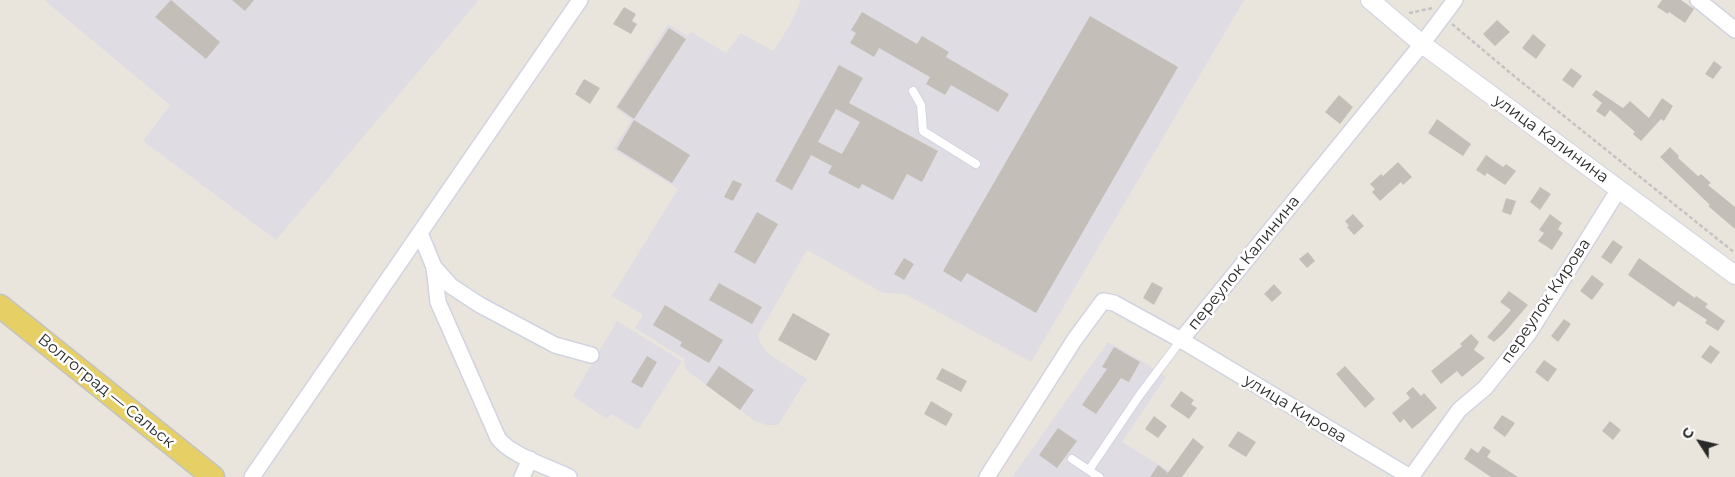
<!DOCTYPE html>
<html>
<head>
<meta charset="utf-8">
<style>
  body { margin:0 }
  #map { position:relative; width:1735px; height:477px; overflow:hidden; background:#eae5dc; font-family:Montserrat,sans-serif }
  canvas { display:block }
  .north { position:absolute; left:1675px; top:417px; width:50px; height:50px; -webkit-text-stroke:4px #fff; paint-order:stroke; rotate:305deg; font-size:14px; font-weight:700; line-height:20px; text-align:center; color:#292929 }
  .north::after { content:''; display:block; margin:auto; width:18px; height:22px; background:#292929; clip-path:polygon(50% 0,100% 100%,50% 72%,0 100%) }
</style>
</head>
<body>
<div id="map">
<canvas width="1735" height="477"></canvas>
<div class="north">С</div>
</div>
<script>
const ctx = document.querySelector('canvas').getContext('2d');
ctx.lineJoin = 'round';
function fill(path, color) { ctx.fillStyle = color; ctx.fill(path, 'evenodd'); }
function trace(path, color, width, dash) { ctx.strokeStyle = color; ctx.lineWidth = width; ctx.lineCap = dash ? 'butt' : 'round'; ctx.setLineDash(dash || []); ctx.stroke(path); }
function label(font, color, halo, rows, align = 'center') {
  ctx.font = font + ' Montserrat,sans-serif'; ctx.lineWidth = 5; ctx.setLineDash([]); ctx.textBaseline = 'middle'; ctx.strokeStyle = halo; ctx.fillStyle = color; for (const [text, x, y, turn = 0] of rows) {
    ctx.save(); ctx.translate(x, y); ctx.rotate((+turn || 0) * Math.PI / 180); ctx.textAlign = isNaN(turn) ? turn : align; if (halo) ctx.strokeText(text, 0, 0); ctx.fillText(text, 0, 0); ctx.restore();
  }
}
fill(new Path2D(`
  M44,0H477L478,1L276,240L143,141L170,105Z
  M801,0H1244L1031,362L905,294L883,293L807,250L758,335L760,342L768,353L807,379L778,425H767L755,421L685,369L684,359L635,328L643,315L612,296L678,189L613,149L632,120L615,108L668,24L688,36L691,32L726,53L741,33L773,51L790,25Z
  M617,321L682,361L638,430L611,414L607,419L573,396Z
  M1108,342L1144,362L1166,377L1122,442L1179,477H1012Z`), '#dfdce3');
fill(new Path2D(`
  M171,0L220,42L206,59L155,17Z
  M232,0H254L245,11Z
  M1662,0H1681L1694,9L1685,23L1669,12L1668,14L1657,7Z
  M624,7L636,14L632,21L637,24L631,34L613,24Z
  M862,12L917,44L922,36L949,52L946,57L1009,94L998,112L951,85L945,95L926,84L930,77L879,48L874,57L850,43L856,33L851,30Z
  M1090,16L1178,67L1036,313L967,273L961,282L943,271Z
  M1497,20L1510,32L1495,46L1483,34Z
  M669,28L686,39L634,119L617,107Z
  M1533,34L1546,45L1536,59L1522,48Z
  M1714,61L1722,67L1713,79L1705,74Z
  M839,65L863,78L849,103L938,151L922,182L907,174L893,200L862,184L859,189L828,173L832,166L811,155L792,190L775,181ZM836,109L860,122L842,154L818,142Z
  M1571,68L1582,76L1573,88L1562,80Z
  M584,79L600,88L590,104L575,94Z
  M1596,90L1623,108L1630,101L1649,118L1662,98L1673,106L1664,121L1661,119L1641,141L1633,134L1635,132L1610,110L1605,117L1596,111L1602,103L1592,95Z
  M1339,95L1353,107L1340,124L1325,112Z
  M1437,119L1471,144L1463,156L1428,133Z
  M634,120L690,155L672,183L617,149Z
  M1670,147L1679,156L1678,158L1698,176L1701,174L1711,183L1708,185L1735,207V229L1708,206L1710,205L1660,157Z
  M1486,155L1503,167L1506,164L1516,171L1505,185L1487,173L1485,176L1476,170Z
  M1398,162L1412,177L1403,185L1401,182L1380,201L1372,192L1375,189L1370,184L1381,174L1383,176Z
  M733,180L742,184L733,201L724,197Z
  M1540,187L1551,194L1540,210L1530,202Z
  M1506,198L1516,201L1511,215L1502,212Z
  M757,212L778,224L755,264L734,252Z
  M1353,214L1364,226L1354,235L1347,227L1349,226L1345,221Z
  M1550,214L1562,223L1558,229L1563,233L1552,250L1538,241L1544,233L1539,230Z
  M1613,240L1623,247L1611,264L1601,257Z
  M1308,252L1315,261L1307,268L1299,259Z
  M904,258L914,264L904,280L894,274Z
  M1639,258L1695,298L1696,296L1708,304L1705,307L1725,321L1718,331L1705,323L1707,320L1678,301L1674,307L1628,275Z
  M1592,275L1604,284L1592,300L1580,291Z
  M1152,282L1163,288L1154,305L1143,298Z
  M719,283L762,307L752,324L709,300Z
  M1274,284L1282,293L1272,302L1264,294Z
  M1509,291L1528,305L1504,333L1494,342L1487,337L1511,310L1500,302Z
  M665,305L723,340L709,363L680,346L682,342L653,325Z
  M793,313L830,334L816,361L778,340Z
  M1564,319L1571,324L1558,342L1551,336Z
  M1471,334L1479,342L1474,350L1485,358L1462,377L1457,371L1441,384L1431,371L1462,346L1460,344Z
  M1710,345L1720,352L1711,364L1701,357Z
  M1114,347L1140,362L1129,382L1121,378L1096,414L1082,405L1107,369L1102,367Z
  M647,356L657,362L642,388L631,382Z
  M1544,360L1557,369L1548,382L1535,372Z
  M719,366L754,390L740,410L706,385Z
  M1345,366L1375,399L1365,408L1336,374Z
  M942,368L967,381L961,392L936,379Z
  M1413,387L1421,396L1424,393L1437,408L1412,429L1404,419L1400,423L1392,413L1410,398L1406,393Z
  M1181,391L1194,400L1191,404L1197,408L1189,419L1170,406Z
  M931,401L953,414L946,426L924,414Z
  M1502,415L1515,423L1505,437L1493,428Z
  M1154,416L1167,426L1158,438L1145,429Z
  M1610,421L1621,430L1613,440L1602,431Z
  M1058,428L1077,441L1057,468L1039,455Z
  M1238,431L1256,442L1246,457L1228,446Z
  M1193,438L1204,447L1182,477H1150L1158,465L1168,473Z
  M1483,446L1491,451L1487,457L1518,477H1491L1464,459L1471,448L1478,453Z`), '#c3bfb8');
const service = new Path2D(`
  M913,91L921,105L923,131L976,164
  M1072,459L1099,477
  M1089,470L1139,396L1181,340`);
const minor = new Path2D(`
  M1698,0L1735,30
  M420,233L434,267L451,286L480,305L555,345L591,355
  M434,267L438,302L498,438C510,455 549,467 569,477
  M1181,340L1410,477
  M252,477L580,0
  M522,477L530,459
  M987,477L1075,339L1103,301L1114,303L1181,340L1422,44L1455,0
  M1411,477L1459,410L1485,388L1529,333L1619,189`);
const tertiary = new Path2D(`
  M1370,0L1422,44L1735,275`);
const primary = new Path2D(`
  M0,306L213,477`);
trace(service, '#d1d3e1', 10);
trace(minor, '#d1d3e1', 18);
trace(tertiary, '#d1d3e1', 20);
trace(primary, '#c3c3c3', 25);
trace(new Path2D(`
  M1409,13L1433,8
  M1452,24L1514,76L1735,253`), '#c3c3c3', 2.5, [4, 2.5]);
trace(service, '#fff', 8);
trace(minor, '#fff', 15);
trace(tertiary, '#fff', 18);
trace(primary, '#e6d065', 22);
label('16px', '#292929', '#fff', [
  ["улица Калинина",1551,139,36],
  ["переулок Калинина",1244,263,-51],
  ["переулок Кирова",1546,301,-56],
  ["Волгоград — Сальск",106,391,39],
  ["улица Кирова",1295,409,31]
]);
</script>
</body>
</html>
